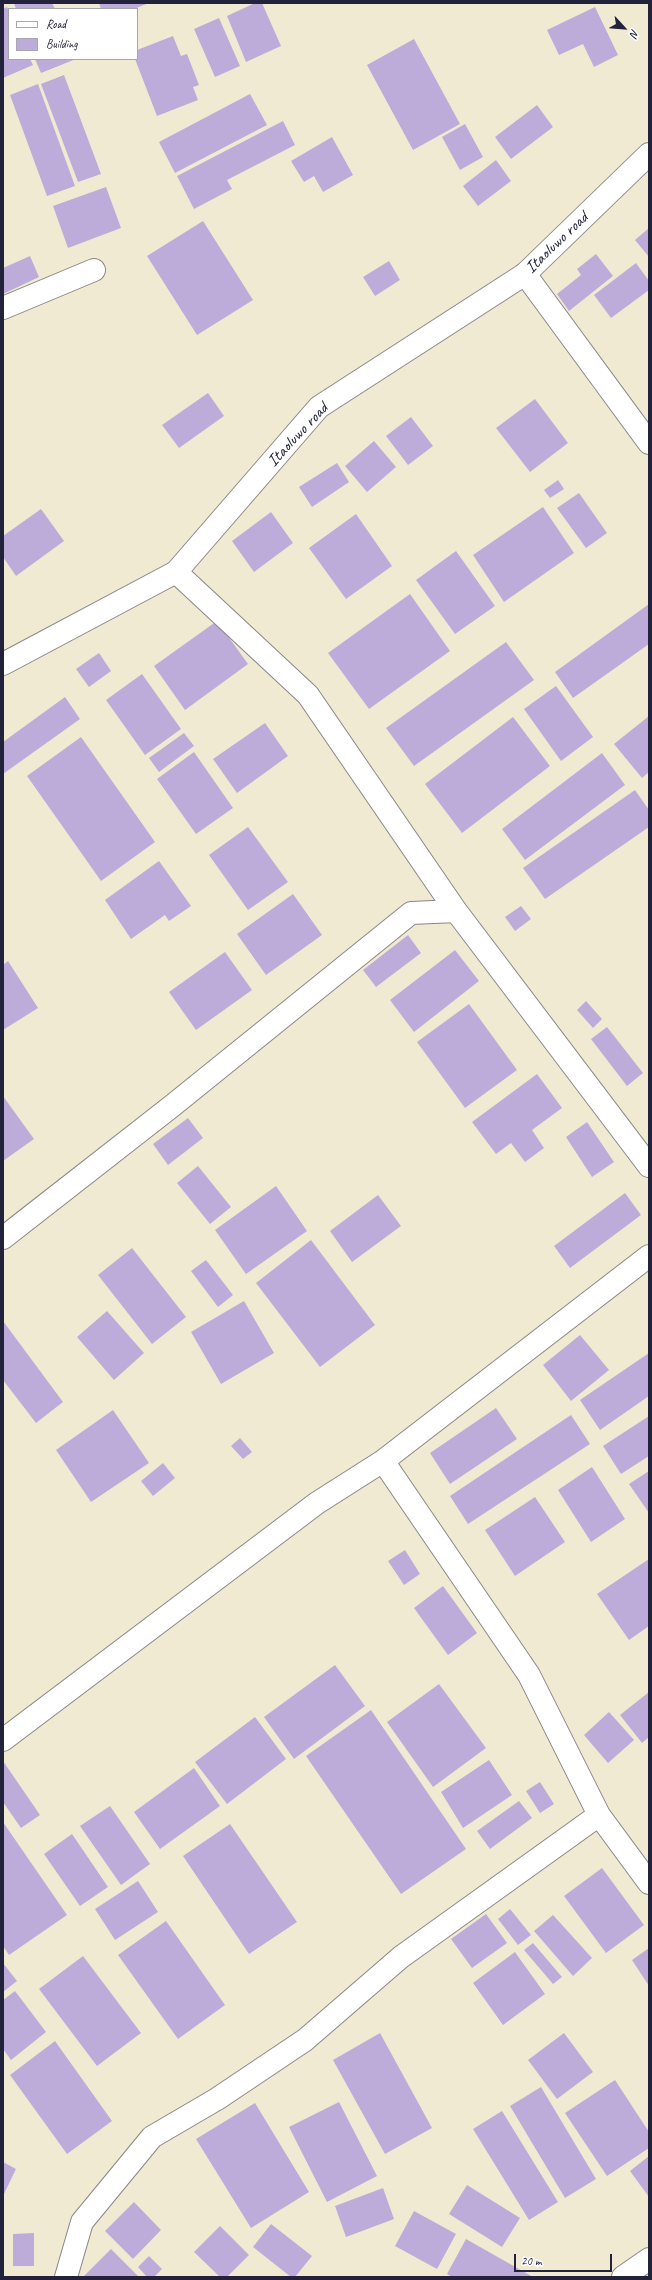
<!DOCTYPE html>
<html>
<head>
<meta charset="utf-8">
<style>
  body { margin:0 }
  #map { position:relative; width:652px; height:2280px; overflow:hidden; background:#f1ead2; font-family:Caveat,sans-serif }
  canvas { display:block }
  .frame { position:absolute; inset:0; border:4px solid #22223b; pointer-events:none }
  .legend { position:absolute; left:8px; top:8px; width:130px; height:52px; box-sizing:border-box; background:#fff; border:1px solid #a7a7b1; margin:0; padding:5px 7px; list-style:none; font-size:12px; color:#22223b }
  .legend li { display:flex; align-items:center; gap:8px; height:20px }
  .legend b { width:20px; border:1px solid #a7a7b1 }
  .north { position:absolute; left:604px; top:8px; width:40px; height:40px; -webkit-text-stroke:3px #fff; paint-order:stroke; rotate:116deg; font-size:11px; font-weight:700; line-height:16px; text-align:center; color:#22223b }
  .north::after { content:''; display:block; margin:auto; width:14px; height:18px; background:#22223b; clip-path:polygon(50% 0,100% 100%,50% 72%,0 100%) }
  .scale { position:absolute; left:514px; top:2254px; width:98px; height:18px; box-sizing:border-box; border:2px solid #22223b; border-top:0; padding-left:5px; font-size:12px; line-height:14px; white-space:nowrap; color:#22223b; -webkit-text-stroke:3px #fff; paint-order:stroke }
</style>
</head>
<body>
<div id="map">
<canvas width="652" height="2280"></canvas>
<div class="frame"></div>
<ul class="legend">
<li><b style="height:5px;background:#fff"></b>Road</li>
<li><b style="height:11px;background:#bdacd9"></b>Building</li>
</ul>
<div class="north">N</div>
<div class="scale">20 m</div>
</div>
<script>
const ctx = document.querySelector('canvas').getContext('2d');
ctx.lineJoin = 'round';
function fill(path, color) { ctx.fillStyle = color; ctx.fill(path, 'evenodd'); }
function trace(path, color, width, dash) { ctx.strokeStyle = color; ctx.lineWidth = width; ctx.lineCap = dash ? 'butt' : 'round'; ctx.setLineDash(dash || []); ctx.stroke(path); }
function label(font, color, halo, rows, align = 'center') {
  ctx.font = font + ' Caveat,sans-serif'; ctx.lineWidth = 4; ctx.setLineDash([]); ctx.textBaseline = 'middle'; ctx.strokeStyle = halo; ctx.fillStyle = color; for (const [text, x, y, turn = 0] of rows) {
    ctx.save(); ctx.translate(x, y); ctx.rotate((+turn || 0) * Math.PI / 180); ctx.textAlign = isNaN(turn) ? turn : align; if (halo) ctx.strokeText(text, 0, 0); ctx.fillText(text, 0, 0); ctx.restore();
  }
}
fill(new Path2D(`
  M14,3H52L55,9H16Z
  M99,3H149L134,9H101Z
  M255,3H262L281,46L246,62L227,16Z
  M7,7L9,11V59H30L33,65L3,78V9Z
  M595,7L618,55L594,67L583,44L559,55L547,30Z
  M219,18L240,66L215,77L194,29Z
  M173,36L181,56L187,54L199,85L193,87L198,100L157,116L135,59H137V50Z
  M414,39L460,124L413,150L367,65Z
  M35,59H76L41,73Z
  M64,75L101,174L78,182L41,84Z
  M38,84L75,186L47,196L10,95Z
  M250,94L267,125L175,173L159,142Z
  M537,105L553,127L511,159L495,137Z
  M283,121L295,145L227,180L232,189L194,209L177,176Z
  M465,124L483,157L460,170L442,137Z
  M332,137L353,175L323,192L314,176L304,182L291,161Z
  M496,160L511,181L478,206L463,186Z
  M106,187L121,228L68,248L53,206Z
  M203,221L253,300L197,335L147,256Z
  M649,228V257L635,240Z
  M596,254L613,276L569,311L557,294L581,275L577,269Z
  M30,256L39,277L3,294V268Z
  M389,261L400,280L375,296L363,277Z
  M636,263L649,281V290L611,318L594,295Z
  M208,393L224,416L179,448L162,425Z
  M535,399L568,443L530,472L496,428Z
  M411,417L433,446L408,465L386,436Z
  M374,441L396,467L367,492L345,466Z
  M337,463L349,482L312,507L299,487Z
  M558,480L564,489L550,498L544,490Z
  M579,493L607,533L586,548L557,508Z
  M543,507L574,553L504,602L473,555Z
  M41,509L64,541L16,576L3,557V536Z
  M271,512L293,543L254,572L232,541Z
  M356,514L392,566L346,599L309,548Z
  M456,551L495,606L455,634L416,580Z
  M410,594L450,651L369,709L328,653Z
  M649,604V644L573,698L555,672Z
  M217,621L248,664L185,710L154,666Z
  M506,642L534,680L414,766L386,728Z
  M99,653L111,671L89,687L76,669Z
  M142,674L181,729L145,755L106,700Z
  M556,686L593,737L561,761L524,709Z
  M65,697L80,719L3,774V742Z
  M649,716V772L642,778L614,744Z
  M513,717L550,766L462,833L425,784Z
  M265,723L288,756L237,793L213,759Z
  M184,733L194,746L159,772L149,758Z
  M81,737L155,842L101,881L27,776Z
  M194,752L233,808L196,834L157,779Z
  M602,753L625,785L525,860L502,829Z
  M635,790L649,810V827L545,899L523,868Z
  M248,827L288,882L248,910L209,855Z
  M159,861L191,906L169,921L165,915L131,939L105,900Z
  M293,894L322,935L266,975L237,934Z
  M521,906L531,919L515,931L505,917Z
  M408,935L421,953L376,987L363,970Z
  M455,950L479,981L414,1032L390,1000Z
  M225,952L252,990L196,1030L169,992Z
  M8,961L38,1008L3,1030V965Z
  M586,1001L602,1019L593,1028L577,1010Z
  M469,1004L517,1070L465,1108L417,1042Z
  M607,1027L643,1073L627,1086L591,1039Z
  M537,1074L562,1108L532,1130L544,1148L525,1162L511,1143L496,1154L472,1122Z
  M3,1096L34,1139L3,1161Z
  M188,1118L203,1138L168,1165L153,1144Z
  M587,1122L614,1162L592,1177L566,1137Z
  M198,1166L231,1207L210,1224L177,1183Z
  M276,1186L307,1231L246,1274L215,1230Z
  M625,1193L641,1215L570,1268L554,1246Z
  M378,1195L401,1226L352,1262L330,1231Z
  M311,1240L375,1325L320,1367L256,1283Z
  M132,1248L186,1317L152,1344L98,1275Z
  M206,1260L233,1295L218,1307L191,1271Z
  M244,1301L274,1353L221,1384L191,1332Z
  M107,1311L144,1353L114,1380L77,1337Z
  M3,1321L63,1402L36,1423L3,1380Z
  M580,1335L609,1370L571,1401L543,1365Z
  M649,1353V1396L600,1430L580,1400Z
  M496,1408L517,1439L450,1484L430,1453Z
  M113,1410L149,1463L91,1502L56,1450Z
  M571,1415L590,1444L468,1524L450,1496Z
  M649,1416V1456L621,1474L603,1446Z
  M240,1438L252,1452L243,1459L231,1446Z
  M163,1463L175,1478L153,1496L141,1481Z
  M592,1467L625,1519L591,1542L558,1490Z
  M649,1471V1513L629,1484Z
  M535,1497L565,1542L515,1576L485,1530Z
  M405,1550L420,1574L404,1585L388,1561Z
  M649,1559V1626L629,1640L597,1594Z
  M443,1586L477,1633L448,1655L414,1608Z
  M335,1665L365,1706L294,1759L264,1717Z
  M439,1684L486,1748L433,1787L387,1722Z
  M649,1692V1737L642,1743L620,1715Z
  M371,1710L466,1849L401,1894L306,1756Z
  M609,1712L634,1740L608,1763L584,1735Z
  M255,1717L286,1759L227,1804L195,1762Z
  M489,1760L512,1795L463,1828L441,1792Z
  M3,1761L40,1815L21,1828L3,1802Z
  M194,1768L220,1806L160,1849L134,1812Z
  M540,1782L554,1804L540,1813L526,1791Z
  M519,1801L532,1818L490,1849L477,1831Z
  M110,1806L150,1864L121,1885L80,1826Z
  M3,1822L67,1915L9,1955L3,1946Z
  M230,1824L297,1922L249,1954L183,1856Z
  M72,1834L108,1887L80,1906L44,1854Z
  M602,1868L644,1925L606,1953L564,1896Z
  M138,1881L158,1912L115,1940L95,1909Z
  M510,1909L531,1935L518,1945L498,1919Z
  M486,1914L507,1943L472,1968L451,1939Z
  M553,1915L592,1958L573,1976L534,1931Z
  M166,1921L225,2005L178,2039L118,1955Z
  M533,1943L562,1977L553,1984L524,1950Z
  M649,1948V1986L632,1960Z
  M515,1952L545,1994L503,2025L473,1983Z
  M83,1956L141,2033L97,2066L39,1989Z
  M3,1963L17,1981L3,1992Z
  M15,1991L46,2032L11,2060L3,2049V2000Z
  M380,2033L432,2128L385,2154L333,2060Z
  M564,2033L593,2072L557,2099L528,2060Z
  M55,2041L112,2121L67,2154L10,2075Z
  M615,2080L649,2132V2148L607,2176L565,2113Z
  M541,2087L596,2179L565,2198L510,2106Z
  M339,2102L377,2176L327,2202L289,2127Z
  M255,2103L309,2192L251,2228L196,2139Z
  M502,2111L558,2202L529,2220L473,2129Z
  M649,2156V2197L630,2171Z
  M3,2162L16,2169L3,2196Z
  M467,2185L520,2218L502,2247L449,2214Z
  M383,2188L394,2219L346,2237L335,2206Z
  M134,2202L161,2230L133,2259L105,2231Z
  M414,2211L456,2234L437,2269L395,2246Z
  M271,2224L312,2256L295,2277H291L253,2247Z
  M220,2226L249,2255L227,2277H220L194,2252Z
  M34,2233V2266H13V2234Z
  M466,2239L533,2277H452L447,2274Z
  M111,2249L139,2277H83Z
  M149,2256L162,2269L154,2277H147L138,2267Z`), '#bdacd9');
const street = new Path2D(`
  M525,274L649,443
  M3,308L94,270
  M176,572L308,695L456,911L649,1166
  M3,1238L172,1106L411,913L456,911
  M383,1461L529,1675L599,1815
  M3,1740L317,1503L383,1461L649,1256
  M66,2277L82,2222L152,2137L217,2099L305,2040L401,1957L599,1815L649,1883
  M623,2277L649,2259`);
const secondary = new Path2D(`
  M3,664L176,572L319,407L525,274L649,154`);
trace(street, '#8a8686', 24);
trace(secondary, '#8a8686', 24);
trace(street, '#fff', 22);
trace(secondary, '#fff', 22);
label('17px', '#22223b', '#fff', [
  ["Itaoluwo road",557,243,-44],
  ["Itaoluwo road",298,435,-47]
]);
</script>
</body>
</html>
